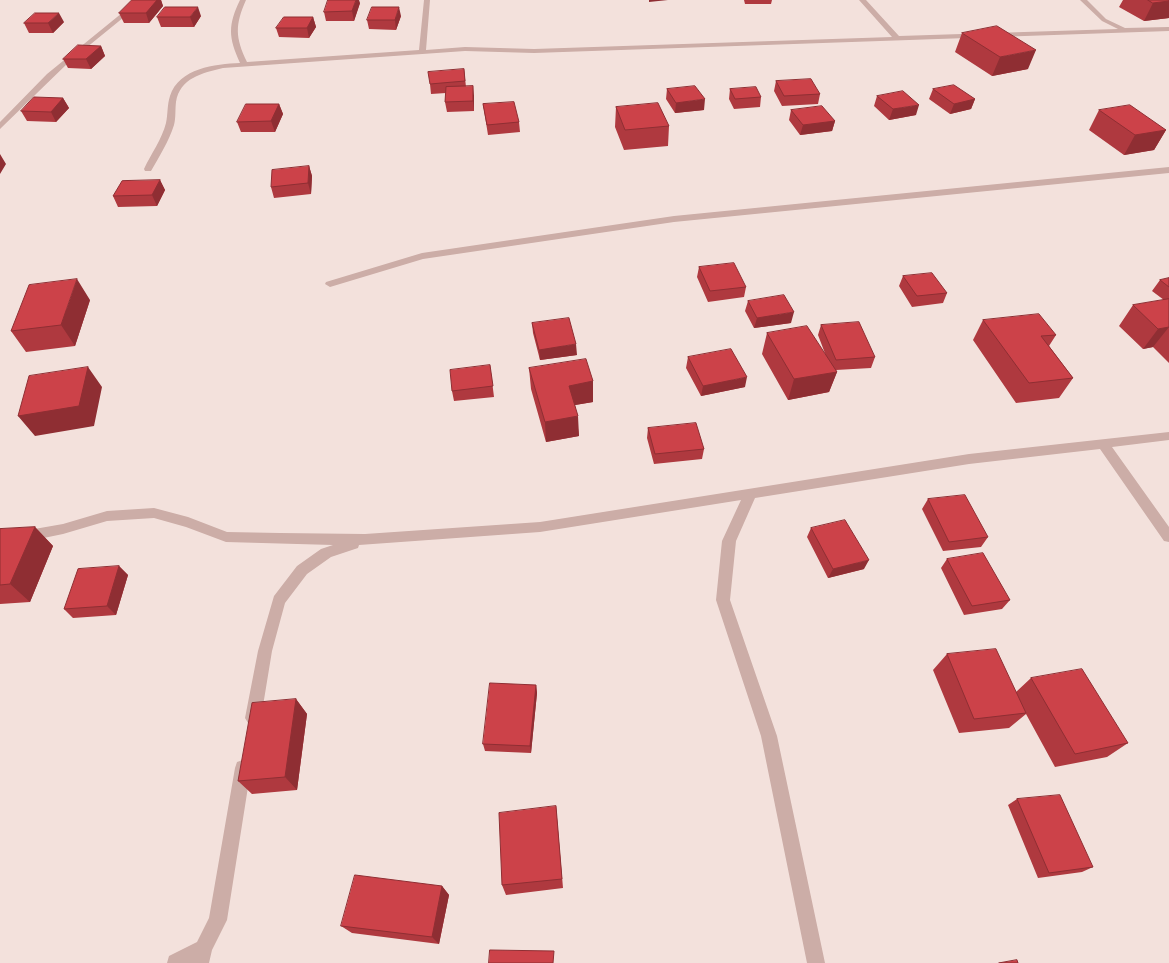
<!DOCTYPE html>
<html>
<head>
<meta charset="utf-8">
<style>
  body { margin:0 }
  canvas { display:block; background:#f3e1dc }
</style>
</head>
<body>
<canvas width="1169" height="963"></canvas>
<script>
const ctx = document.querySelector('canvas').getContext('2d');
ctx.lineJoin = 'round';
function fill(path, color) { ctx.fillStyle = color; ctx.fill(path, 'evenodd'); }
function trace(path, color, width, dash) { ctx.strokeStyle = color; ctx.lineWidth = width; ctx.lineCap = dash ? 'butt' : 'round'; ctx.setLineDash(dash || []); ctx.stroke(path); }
fill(new Path2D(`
  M138,0H145L70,61L0,129V122L47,74Z
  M240,0H246C235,25 235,37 247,62L419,50L424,0H430L426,50L465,47L534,49L892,37L859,0H866L899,36L1118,29L1102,21L1080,0H1087L1106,19L1125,28L1169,27V31L534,53L465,51L223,68C202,73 180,78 176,102C175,110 176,118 174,125C169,141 159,157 151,171H145L144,169C151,154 162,139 166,123C168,114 167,105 170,96C179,68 215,64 240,63C228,37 228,25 240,0Z
  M1169,167V173L674,222L423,259L330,287L325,284L326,282L422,253L674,216Z
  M1169,432V440L1112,447L1169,527V542L1164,541L1100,449L969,464L755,498L736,541L730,600L777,736L825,963H807L761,736L716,600L722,541L741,500L540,532L359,545L358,548L331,557L307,574L285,603L272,651L261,718L258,723L253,726L248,723L245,718L258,651L274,596L297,566L321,549L333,545L226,542L186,527L154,518L107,521L63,534L0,547V535L63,524L107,511L154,508L188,517L227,532L280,533L365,534L540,522L969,454Z
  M243,760L249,762L251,768L227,920L212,950L209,963H167L169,956L197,942L209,918L235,768L237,762Z`), '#ccada7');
fill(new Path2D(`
  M132,0H161L163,6L149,23H124L119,13Z
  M744,0H772L771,4H745Z
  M1123,0H1169V18L1144,21L1119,7Z
  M360,3L354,21H326L324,12Z
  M201,16L194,27H161L157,17Z
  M401,16L396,30L369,29L367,20Z
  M313,17L316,27L309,38L279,37L276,28Z
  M64,22L53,33H29L24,23Z
  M962,33L1028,69L992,76L955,52Z
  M101,46L105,56L91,69L68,68L63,59Z
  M464,69L466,87L474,96V111L447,112L445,102L446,93L431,94L430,84Z
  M776,81L820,94L818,104L782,106L774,91Z
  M667,89L704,110L675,113L666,99Z
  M730,89L761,97L760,107L734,109L729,99Z
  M933,89L975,99L971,109L950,114L929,99Z
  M877,96L916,115L889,120L874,106Z
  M63,98L69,108L56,122L27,121L21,111Z
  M279,104L283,114L275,132H241L237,122Z
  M483,104L519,122L520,132L488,135Z
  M616,107L669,126L668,146L624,150L615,127Z
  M791,110L835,121L832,131L800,135L789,120Z
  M1099,110L1166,130L1154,150L1124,155L1089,130Z
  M309,166L312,176L311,194L274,198L271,187Z
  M160,180L165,190L157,206L118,207L113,196Z
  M699,267L746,287L744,297L708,302L697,277Z
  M903,276L947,293L943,303L912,307L899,286Z
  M1169,278V363L1153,347L1143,349L1119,326L1133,305L1164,300L1152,291L1160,280Z
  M90,300L75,346L26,352L11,331Z
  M748,301L791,323L754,328L745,311Z
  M983,320L1056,335L1049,346L1073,378L1059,398L1016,403L973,340Z
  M532,323L577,355L540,360L533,333Z
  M821,325L875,357L871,368L836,370L837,372L829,392L788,400L762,354L767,333L826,356L818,335Z
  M688,357L745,387L701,396L686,368Z
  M490,365L494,397L454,401L452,391Z
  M529,368L593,381V402L575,405L579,436L546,442L531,389Z
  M648,428L704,449L702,459L654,464L647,438Z
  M928,499L988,537L981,547L943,551L922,509Z
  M35,527L53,546L30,602L0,604V529Z
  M811,528L864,569L828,578L807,537Z
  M947,559L1010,600L1002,609L964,615L941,568Z
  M119,566L128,575L116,615L73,618L64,609Z
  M947,654L1016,692L1031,678L1128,743L1107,757L1055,767L1026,714L1009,728L959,733L933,670Z
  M536,685L537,693L531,753L485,751L483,744Z
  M296,699L307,714L297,790L252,794L238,781Z
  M1017,799L1093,867L1082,872L1038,878L1008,805Z
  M556,806L563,888L506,895L502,885Z
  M442,886L449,895L439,944L352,933L341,926Z`), '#af393f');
fill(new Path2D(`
  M157,0H161L163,6L149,23L146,13Z
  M356,0H359L360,3L354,21L352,11Z
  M649,0H668L649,2Z
  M1169,1V18L1144,21L1153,3Z
  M198,7L201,16L194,27L190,17Z
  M399,7L401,16L396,30L395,20Z
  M59,13L64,22L53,33L48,23Z
  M313,17L316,27L309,38L307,28Z
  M101,46L105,56L91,69L86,59Z
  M1036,50L1028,69L992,76L1000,57Z
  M473,86L474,96V111L473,101Z
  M63,98L69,108L56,122L51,112Z
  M705,99L704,110L675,113L676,103Z
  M975,99L971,109L950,114L954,104Z
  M279,104L283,114L275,132L271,121Z
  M919,105L916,115L889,120L893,109Z
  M835,121L832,131L800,135L803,125Z
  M1166,130L1154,150L1124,155L1135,135Z
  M0,154L6,164L0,174Z
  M309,166L312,176L311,194L308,183Z
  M160,180L165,190L157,206L152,195Z
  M77,279L90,300L75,346L61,325Z
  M794,312L791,323L754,328L757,318Z
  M1169,327L1153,347L1143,349L1158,329Z
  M576,344L577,355L540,360L539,350Z
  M88,367L102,387L94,426L35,436L18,416Z
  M837,372L829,392L788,400L794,379Z
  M747,377L745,387L701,396L703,386Z
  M593,381V402L569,406V386Z
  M578,416L579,436L546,442L545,422Z
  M35,527L53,546L30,602L10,584Z
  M869,560L864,569L828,578L833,569Z
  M119,566L128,575L116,615L107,606Z
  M536,685L537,693L531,753L530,746Z
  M296,699L307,714L297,790L285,777Z
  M442,886L449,895L439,944L432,937Z`), '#8f2e33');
const building = new Path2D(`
  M132,0H157L146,13H119Z
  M328,0H356L352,11L324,12Z
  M1148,0H1169V1L1153,3Z
  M165,7H198L190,17H157Z
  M372,7H399L395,20H367Z
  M35,13H59L48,23H24Z
  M284,17H313L307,28H276Z
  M997,26L1036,50L1000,57L962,33Z
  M78,45L101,46L86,59H63Z
  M464,69L465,81L430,84L428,72Z
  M811,79L820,94L784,96L776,81Z
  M954,85L975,99L954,104L933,89Z
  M473,86V101L445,102L446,87Z
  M695,86L705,99L676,103L667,89Z
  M756,87L761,97L735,99L730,89Z
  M903,91L919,105L893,109L877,96Z
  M34,97L63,98L51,112L21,111Z
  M514,102L519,122L487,125L483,104Z
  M658,103L669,126L625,130L616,107Z
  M246,104H279L271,121L237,122Z
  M1130,105L1166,130L1135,135L1099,110Z
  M822,106L835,121L803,125L791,110Z
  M309,166L308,183L271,187L272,170Z
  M160,180L152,195L113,196L122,181Z
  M734,263L746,287L710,291L699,267Z
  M932,273L947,293L917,296L903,276Z
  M1169,278V287L1160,280Z
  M77,279L61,325L11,331L29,285Z
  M784,295L794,312L757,318L748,301Z
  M1169,299V327L1158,329L1133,305Z
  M1039,314L1056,335L1041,336L1073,378L1029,383L983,320Z
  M569,318L576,344L539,350L532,323Z
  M859,322L875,357L836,360L821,325Z
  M807,326L837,372L794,379L767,333Z
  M731,349L747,377L703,386L688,357Z
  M586,359L593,381L569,386L578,416L545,422L529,368Z
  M490,365L493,386L452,391L450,370Z
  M88,367L79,406L18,416L29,376Z
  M696,423L704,449L655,454L648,428Z
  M965,495L988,537L949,542L928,499Z
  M845,520L869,560L833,569L811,528Z
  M35,527L10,584L0,585V529Z
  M983,553L1010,600L972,606L947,559Z
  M119,566L107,606L64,609L78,569Z
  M996,649L1026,713L974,719L947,654Z
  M1082,669L1128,743L1075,754L1031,678Z
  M490,683L536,685L530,746L483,744Z
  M296,699L285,777L238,781L252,703Z
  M1060,795L1093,867L1049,873L1017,799Z
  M556,806L562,879L502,885L499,813Z
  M355,875L442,886L432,937L341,926Z
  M490,950L554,951L553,963H489Z
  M1017,960L1018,963H999Z`);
fill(building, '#cc4249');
trace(building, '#8f2e33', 1);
</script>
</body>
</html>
